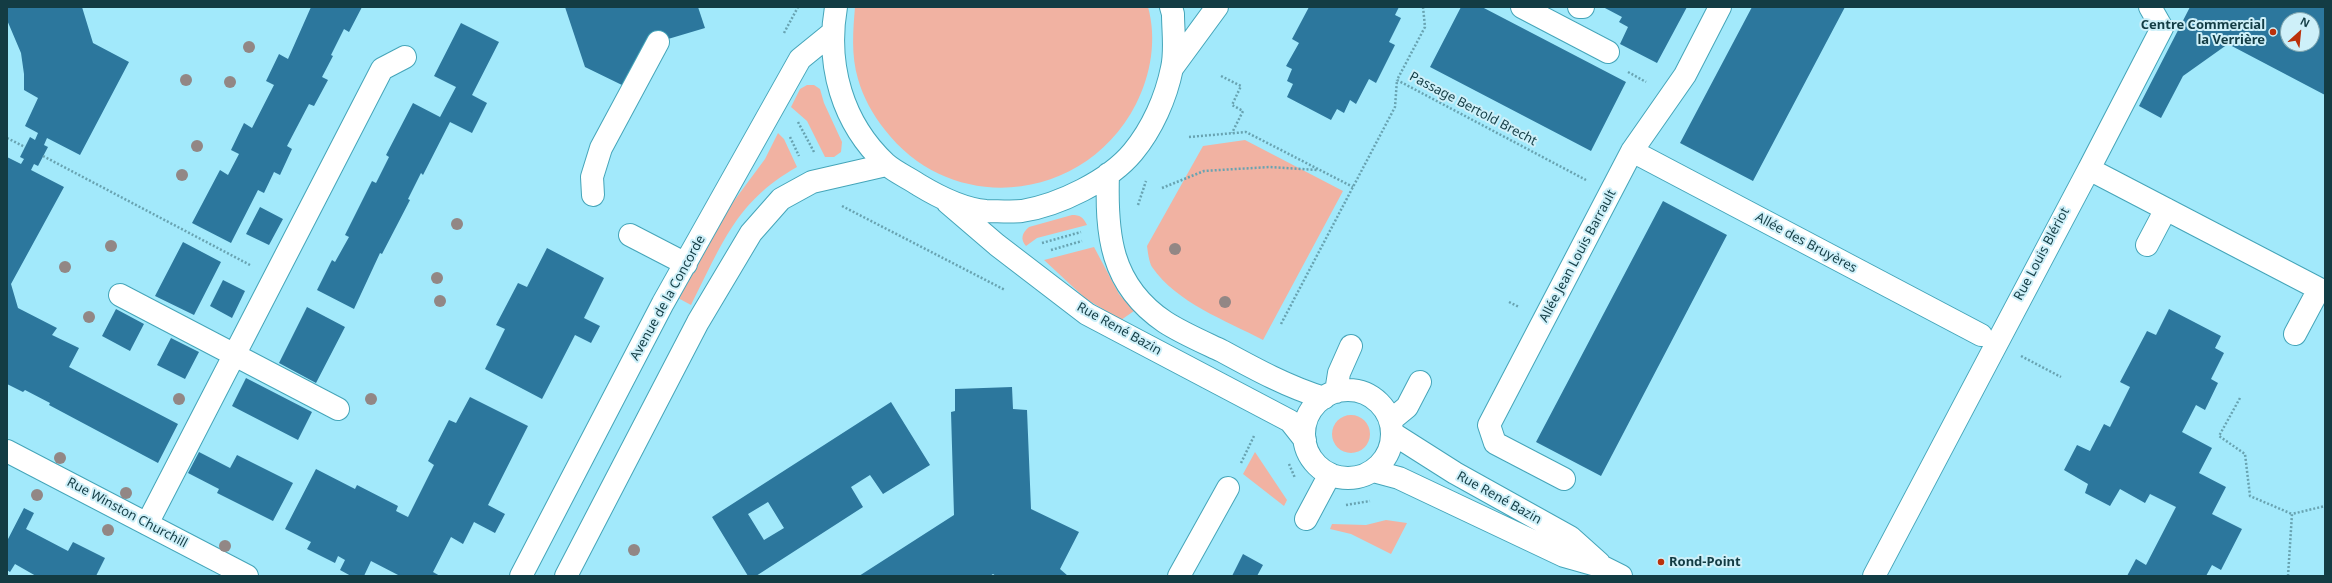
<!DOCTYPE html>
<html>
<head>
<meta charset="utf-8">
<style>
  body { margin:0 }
  #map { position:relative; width:2332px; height:583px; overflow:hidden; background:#a2e9fb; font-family:"Noto Sans",sans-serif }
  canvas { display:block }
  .frame { position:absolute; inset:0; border:8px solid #133c44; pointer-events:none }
  .north { position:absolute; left:2280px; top:12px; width:40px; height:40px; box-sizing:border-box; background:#cef0f9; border:1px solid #83a8b1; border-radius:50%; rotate:27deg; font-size:11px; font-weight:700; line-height:16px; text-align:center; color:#133c44 }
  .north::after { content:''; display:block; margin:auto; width:14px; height:18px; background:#bb310b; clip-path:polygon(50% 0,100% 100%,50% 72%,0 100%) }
</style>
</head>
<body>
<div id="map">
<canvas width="2332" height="583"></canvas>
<div class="frame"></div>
<div class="north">N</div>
</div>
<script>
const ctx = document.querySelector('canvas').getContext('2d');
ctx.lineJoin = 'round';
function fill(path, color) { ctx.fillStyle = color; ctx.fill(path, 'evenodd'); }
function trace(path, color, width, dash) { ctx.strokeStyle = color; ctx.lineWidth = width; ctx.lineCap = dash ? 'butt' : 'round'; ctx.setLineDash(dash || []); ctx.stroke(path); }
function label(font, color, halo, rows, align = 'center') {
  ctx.font = font + ' "Noto Sans",sans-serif'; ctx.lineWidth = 4; ctx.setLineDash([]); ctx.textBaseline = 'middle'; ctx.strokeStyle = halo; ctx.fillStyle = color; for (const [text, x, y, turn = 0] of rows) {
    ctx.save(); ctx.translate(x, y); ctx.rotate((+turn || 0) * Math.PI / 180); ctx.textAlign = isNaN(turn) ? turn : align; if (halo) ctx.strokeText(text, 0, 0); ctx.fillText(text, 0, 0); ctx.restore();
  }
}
fill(new Path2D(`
  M855,7H1148C1157,39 1151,75 1136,104C1086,202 953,218 885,130C873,115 863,97 858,79C851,55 853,31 855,7Z
  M807,85H814L820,89L824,103L842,142L841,152L834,157H825L807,121L791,107L800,89Z
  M778,133L784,139L797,167C735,202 722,245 691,305L678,298L725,213L765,159Z
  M1245,140L1343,191L1263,340C1225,320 1177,303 1152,267C1149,262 1148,253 1147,246L1203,146Z
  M1072,215C1080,215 1083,217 1087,225L1037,238L1026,246C1020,239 1022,233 1029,227Z
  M1094,247L1119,294L1134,311L1121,320L1086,299L1044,260Z
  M1332 434a19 19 0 1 1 38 0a19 19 0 1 1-38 0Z
  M1255,452L1287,500L1284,506L1243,474Z
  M1386,520L1407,523L1391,554L1351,534L1330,529L1332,524L1366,525Z`), '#f1b2a2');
fill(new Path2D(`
  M7,7H82L93,43L129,62L80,155L47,138L44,145L48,147L38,166L34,164L31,170L64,187L11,284L18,308L57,328L52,335L79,348L69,367L178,424L158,463L49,405L50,403L25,390L23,392L7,384V157L21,164L24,159L20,157L30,137L35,140L38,133L25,126L38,98L24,90V74L21,53L7,20Z
  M311,7H362L349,32L344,29L331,55L333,56L322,77L328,80L314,106L309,104L287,146L292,149L280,175L274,172L264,193L258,190L231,243L192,223L220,170L228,175L239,154L231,150L244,123L252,128L274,85L266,81L279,54L288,59Z
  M565,7H698L705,28L658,42L624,86L585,67Z
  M1309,7H1399L1395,15L1401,18L1389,42L1395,45L1376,83L1369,79L1356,104L1350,100L1344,113L1337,109L1331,120L1287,97L1293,84L1287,81L1292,69L1286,66L1299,43L1292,39Z
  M1461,7H1482L1626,82L1591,151L1430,67Z
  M1603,7H1687L1657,63L1620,44L1628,27L1619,22L1622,17Z
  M1752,7H1845L1753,181L1680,143Z
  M2190,7H2325V95L2228,44L2183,76L2161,118L2139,106ZM2288,20H2312V44H2288Z
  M461,23L499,42L472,95L487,103L472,133L450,122L423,175L421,173L408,199L410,200L382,254L380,253L354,309L317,290L332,260L335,262L349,237L345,235L372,181L376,183L389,157L386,155L413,103L440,117L456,87L434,76Z
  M1663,201L1727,235L1601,476L1536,442Z
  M260,207L283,219L269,245L246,234Z
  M183,242L221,262L194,315L155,296Z
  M547,248L604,278L584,318L600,326L591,343L575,335L542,399L485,369L505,329L496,325L518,283L527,287Z
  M223,280L245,291L232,318L210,306Z
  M307,307L345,327L316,383L279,363Z
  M116,309L144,324L130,351L102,336Z
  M2169,309L2221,336L2215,348L2224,353L2211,379L2218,383L2205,410L2196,405L2182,432L2212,448L2199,473L2226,487L2212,514L2242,529L2221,570L2212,565L2206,576H2127L2136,559L2146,565L2176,507L2150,494L2145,503L2120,489L2110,506L2085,493L2088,484L2064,470L2077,445L2090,451L2104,424L2110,427L2130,387L2120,382L2147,331L2156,335Z
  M171,338L199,352L185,379L157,365Z
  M246,378L312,412L298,440L232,406Z
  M1012,387L1013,409L1027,410L1031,509L1079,532L1060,569L1068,576H996L993,574L990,576H859L954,515L951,412L955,411V389Z
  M470,397L528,426L488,505L505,514L495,533L474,522L463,544L451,537L433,572L440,576H400L371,561L364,576H351L340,570L345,560L338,556L335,563L307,549L311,542L285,529L316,469L355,489L357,485L398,506L396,511L408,517L434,465L428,461L449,420L456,423Z
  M891,402L930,465L883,494L870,475L851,487L863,507L756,576H748L712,517ZM768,502L784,528L764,540L748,514Z
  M199,452L230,468L237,455L293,483L273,521L217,493L219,489L188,473Z
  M24,508L34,513L26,529L68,551L73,542L105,558L96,576H36L15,564L10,572L7,570V541Z
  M1243,554L1263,565L1257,576H1232Z`), '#2c779d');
const minor = new Path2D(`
  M836,7C826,65 842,123 886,164C895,172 909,178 919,185C939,197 962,209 986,211C997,211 1011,212 1022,211C1059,205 1109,181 1133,152C1152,129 1166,98 1172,68C1176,51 1173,31 1173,14L1171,7
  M1522,7L1608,52
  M1579,7H1583
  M1173,67L1217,7
  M1632,151L1981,335
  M2089,169L2162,28L2150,7
  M1108,174C1106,234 1110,285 1165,322C1182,333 1203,342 1222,351C1255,369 1288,387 1324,398
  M593,195L592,177L601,148L658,42
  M948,203L997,245L1087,314L1290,421L1305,440
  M630,235L686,264
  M2147,245L2166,209
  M120,295L338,409
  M2295,334L2319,289
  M1304 434a44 44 0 1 1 88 0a44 44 0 1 1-88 0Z
  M1336,392L1339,373L1351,346
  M1390,421L1407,407L1420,382
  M1392,433L1455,473L1570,537L1599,563
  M7,451L247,576
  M1373,471L1399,478L1564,556L1603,567L1621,576
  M1564,479L1495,443L1489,425L1632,151L1685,75L1720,7
  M1306,519L1330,474
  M147,524L382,69L405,57
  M521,576L663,303L800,59L832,33
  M566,576L698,322L751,233L781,199L812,182L886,165
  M1179,576L1228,488
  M1874,576L2089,169L2325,292`);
trace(minor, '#45a5b9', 24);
trace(new Path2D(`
  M1423,7L1425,27L1397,80L1586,180
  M784,33L798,7
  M1628,72L1646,82
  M1221,76L1241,86L1232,105L1243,111L1232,133
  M798,122L814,152
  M790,137L799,156
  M1189,137L1246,132L1353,187
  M7,138L25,147
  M43,156L250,265
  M1162,188L1204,171L1269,167L1317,170
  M1138,205L1146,181
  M842,206L1005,290
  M1042,243L1081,232
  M1051,250L1082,241
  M1509,302L1519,307
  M1281,324L1395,107L1397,80
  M2021,356L2061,377
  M2240,398L2219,436L2245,454L2250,496L2292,514
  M1241,463L1254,436
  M1289,464L1295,478
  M1346,505L1370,501
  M2288,576L2292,514L2325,506`), '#68a3b1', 2.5, [2, 2]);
trace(minor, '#fff', 22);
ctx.fillStyle = '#928785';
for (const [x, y] of [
  [249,47],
  [186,80],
  [230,82],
  [197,146],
  [182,175],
  [457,224],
  [111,246],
  [1175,249],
  [65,267],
  [437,278],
  [440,301],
  [1225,302],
  [89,317],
  [179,399],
  [371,399],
  [60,458],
  [126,493],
  [37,495],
  [108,530],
  [225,546],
  [634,550]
]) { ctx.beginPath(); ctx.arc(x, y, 6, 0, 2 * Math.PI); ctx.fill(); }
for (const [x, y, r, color] of [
  [2273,32,4,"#bb310b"],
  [1661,562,4,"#bb310b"]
]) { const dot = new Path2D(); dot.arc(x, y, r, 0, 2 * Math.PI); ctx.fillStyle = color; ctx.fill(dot); trace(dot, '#cef0f9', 1.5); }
label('bold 13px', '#133c44', '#cef0f9', [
  ["Centre Commercial",2265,25],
  ["la Verrière",2265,40],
  ["Rond-Point",1669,562,"left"]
], 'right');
label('13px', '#133c44', '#cef0f9', [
  ["Passage Bertold Brecht",1473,109,28],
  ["Allée des Bruyères",1806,243,28],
  ["Rue Louis Blériot",2042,254,-62],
  ["Allée Jean Louis Barrault",1578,256,-62],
  ["Avenue de la Concorde",668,298,-61],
  ["Rue René Bazin",1119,329,29],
  ["Rue René Bazin",1499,498,29],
  ["Rue Winston Churchill",127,513,28]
]);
</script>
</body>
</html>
